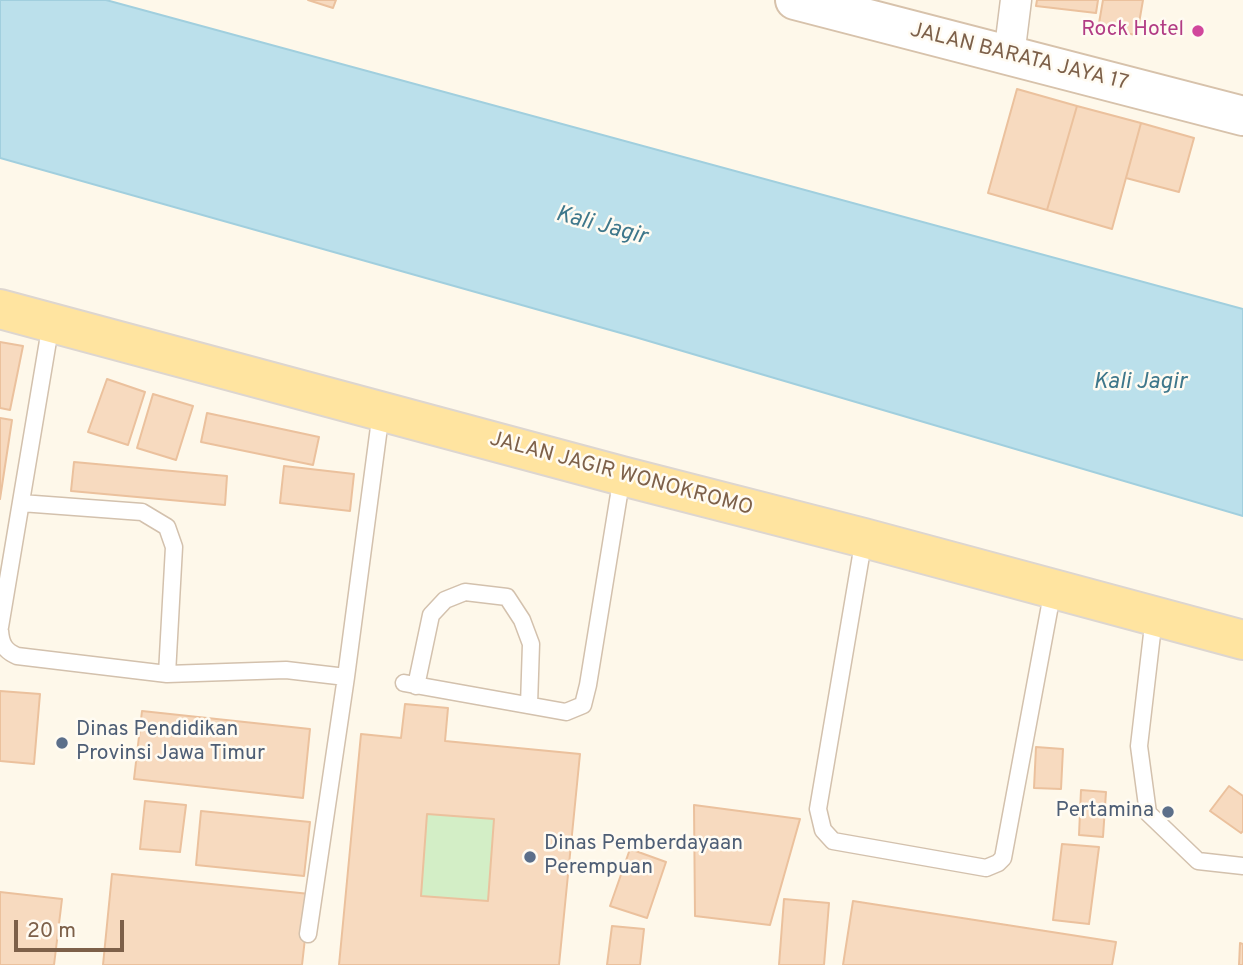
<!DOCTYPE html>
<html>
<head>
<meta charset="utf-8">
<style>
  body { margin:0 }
  #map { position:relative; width:1243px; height:965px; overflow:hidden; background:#fef8ea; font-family:Overpass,sans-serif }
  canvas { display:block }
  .scale { position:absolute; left:14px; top:920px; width:110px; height:32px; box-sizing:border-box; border:4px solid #7d6049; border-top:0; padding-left:9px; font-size:21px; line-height:24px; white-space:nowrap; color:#7d6049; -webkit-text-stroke:5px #fffbf2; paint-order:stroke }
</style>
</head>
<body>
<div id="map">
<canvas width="1243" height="965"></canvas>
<div class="scale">20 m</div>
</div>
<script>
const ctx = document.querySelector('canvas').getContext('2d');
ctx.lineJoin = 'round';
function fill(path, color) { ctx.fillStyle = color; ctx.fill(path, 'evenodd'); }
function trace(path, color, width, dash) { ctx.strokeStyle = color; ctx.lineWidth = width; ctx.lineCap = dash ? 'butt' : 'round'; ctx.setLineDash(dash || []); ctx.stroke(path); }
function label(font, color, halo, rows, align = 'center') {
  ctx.font = font + ' Overpass,sans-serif'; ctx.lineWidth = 5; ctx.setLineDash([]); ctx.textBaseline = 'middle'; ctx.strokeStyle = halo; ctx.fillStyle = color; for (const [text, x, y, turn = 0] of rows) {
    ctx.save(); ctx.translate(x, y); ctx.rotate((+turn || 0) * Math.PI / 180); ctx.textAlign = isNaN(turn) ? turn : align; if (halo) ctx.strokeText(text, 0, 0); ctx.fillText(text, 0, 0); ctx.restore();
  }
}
fill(new Path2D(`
  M427,814L494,819L488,901L421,896Z`), '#d3eec6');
const water = new Path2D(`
  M0,0H106L1243,309V516L635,337L0,158Z`);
fill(water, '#bbe0eb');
trace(water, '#a1cfde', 2);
const building = new Path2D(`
  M308,0H336L333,8Z
  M1037,0H1098L1096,13L1036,6Z
  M1103,0H1143L1137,35L1098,29Z
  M1017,89L1077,106L1047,210L988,193Z
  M1077,106L1141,123L1112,229L1047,210Z
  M1141,123L1194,138L1179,192L1126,178Z
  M0,342L23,346L10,410L0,408Z
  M107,379L145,392L128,445L88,432Z
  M153,394L193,406L176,460L137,448Z
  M207,413L319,437L313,465L201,442Z
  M0,418L12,420L0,499Z
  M74,462L227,476L225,505L71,491Z
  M284,466L354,474L350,511L280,503Z
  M0,691L40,694L34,764L0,761Z
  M405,704L448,708L445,741L580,754L559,965H339L361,734L401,738ZM427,814L494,819L488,901L421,896Z
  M142,711L310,729L303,798L134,779Z
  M1036,747L1063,749L1061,789L1034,788Z
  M1229,786L1243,796V831L1241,833L1210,811Z
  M1081,790L1106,792L1103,837L1079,835Z
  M145,801L186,805L180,852L140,849Z
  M694,805L800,819L770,925L695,916Z
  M201,811L310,822L304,876L196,865Z
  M1062,844L1099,847L1089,924L1053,920Z
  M630,849L666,862L647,918L610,906Z
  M112,874L310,894L302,965H103Z
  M0,892L62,899L54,965H0Z
  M784,899L829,903L824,965H779Z
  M853,901L1116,942L1112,965H843Z
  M612,926L644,929L640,965H607Z
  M1240,943L1243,944V965H1239Z`);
fill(building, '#f7dabf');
trace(building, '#ebc19d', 2);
const lane = new Path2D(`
  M21,503L142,512L167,527L174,547L167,674
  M864,538L818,809L823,830L833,841L986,868L998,863L1003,858L1053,589
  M1154,617L1139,746L1148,813L1198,861L1243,866
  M0,627L51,323
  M0,631C1,644 5,651 17,656L167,674L286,670L346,677
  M404,683L566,712L583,705L588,685L622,476
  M416,686L431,615L445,600L465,592L507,597L522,620L531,644L529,705
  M308,934L346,677L381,412`);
const street = new Path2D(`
  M1009,56L1016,0`);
const secondary = new Path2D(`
  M795,0L1243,116`);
const primary = new Path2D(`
  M0,309L622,476L864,538L1243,640`);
trace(lane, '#d3c1ad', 19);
trace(street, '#d3c1ad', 33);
trace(secondary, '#d7c2ab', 42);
trace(primary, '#ddd6d0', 42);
trace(lane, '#fff', 16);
trace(street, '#fff', 30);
trace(secondary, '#fff', 38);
trace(primary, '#ffe4a0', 38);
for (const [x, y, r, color] of [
  [1198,31,7,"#d1479c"],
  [62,743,7,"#5c6f8a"],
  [1168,812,7,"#5c6f8a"],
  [530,857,7,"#5c6f8a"]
]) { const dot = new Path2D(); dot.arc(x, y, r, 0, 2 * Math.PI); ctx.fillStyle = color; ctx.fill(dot); trace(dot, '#fffbf2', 2.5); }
label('21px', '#b23c85', '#fffbf2', [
  ["Rock Hotel",1184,31]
], 'right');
label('21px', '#7d6049', '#fffbf2', [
  ["JALAN BARATA JAYA 17",1019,58,14],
  ["JALAN JAGIR WONOKROMO",621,475,15]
]);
label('21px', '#4e5e75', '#fffbf2', [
  ["Dinas Pendidikan",76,731],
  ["Provinsi Jawa Timur",76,755],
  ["Pertamina",1154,812,"right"],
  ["Dinas Pemberdayaan",544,845],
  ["Perempuan",544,869]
], 'left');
label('italic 23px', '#3e778b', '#fffbf2', [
  ["Kali Jagir",601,227,15],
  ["Kali Jagir",1140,383]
]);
</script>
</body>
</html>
